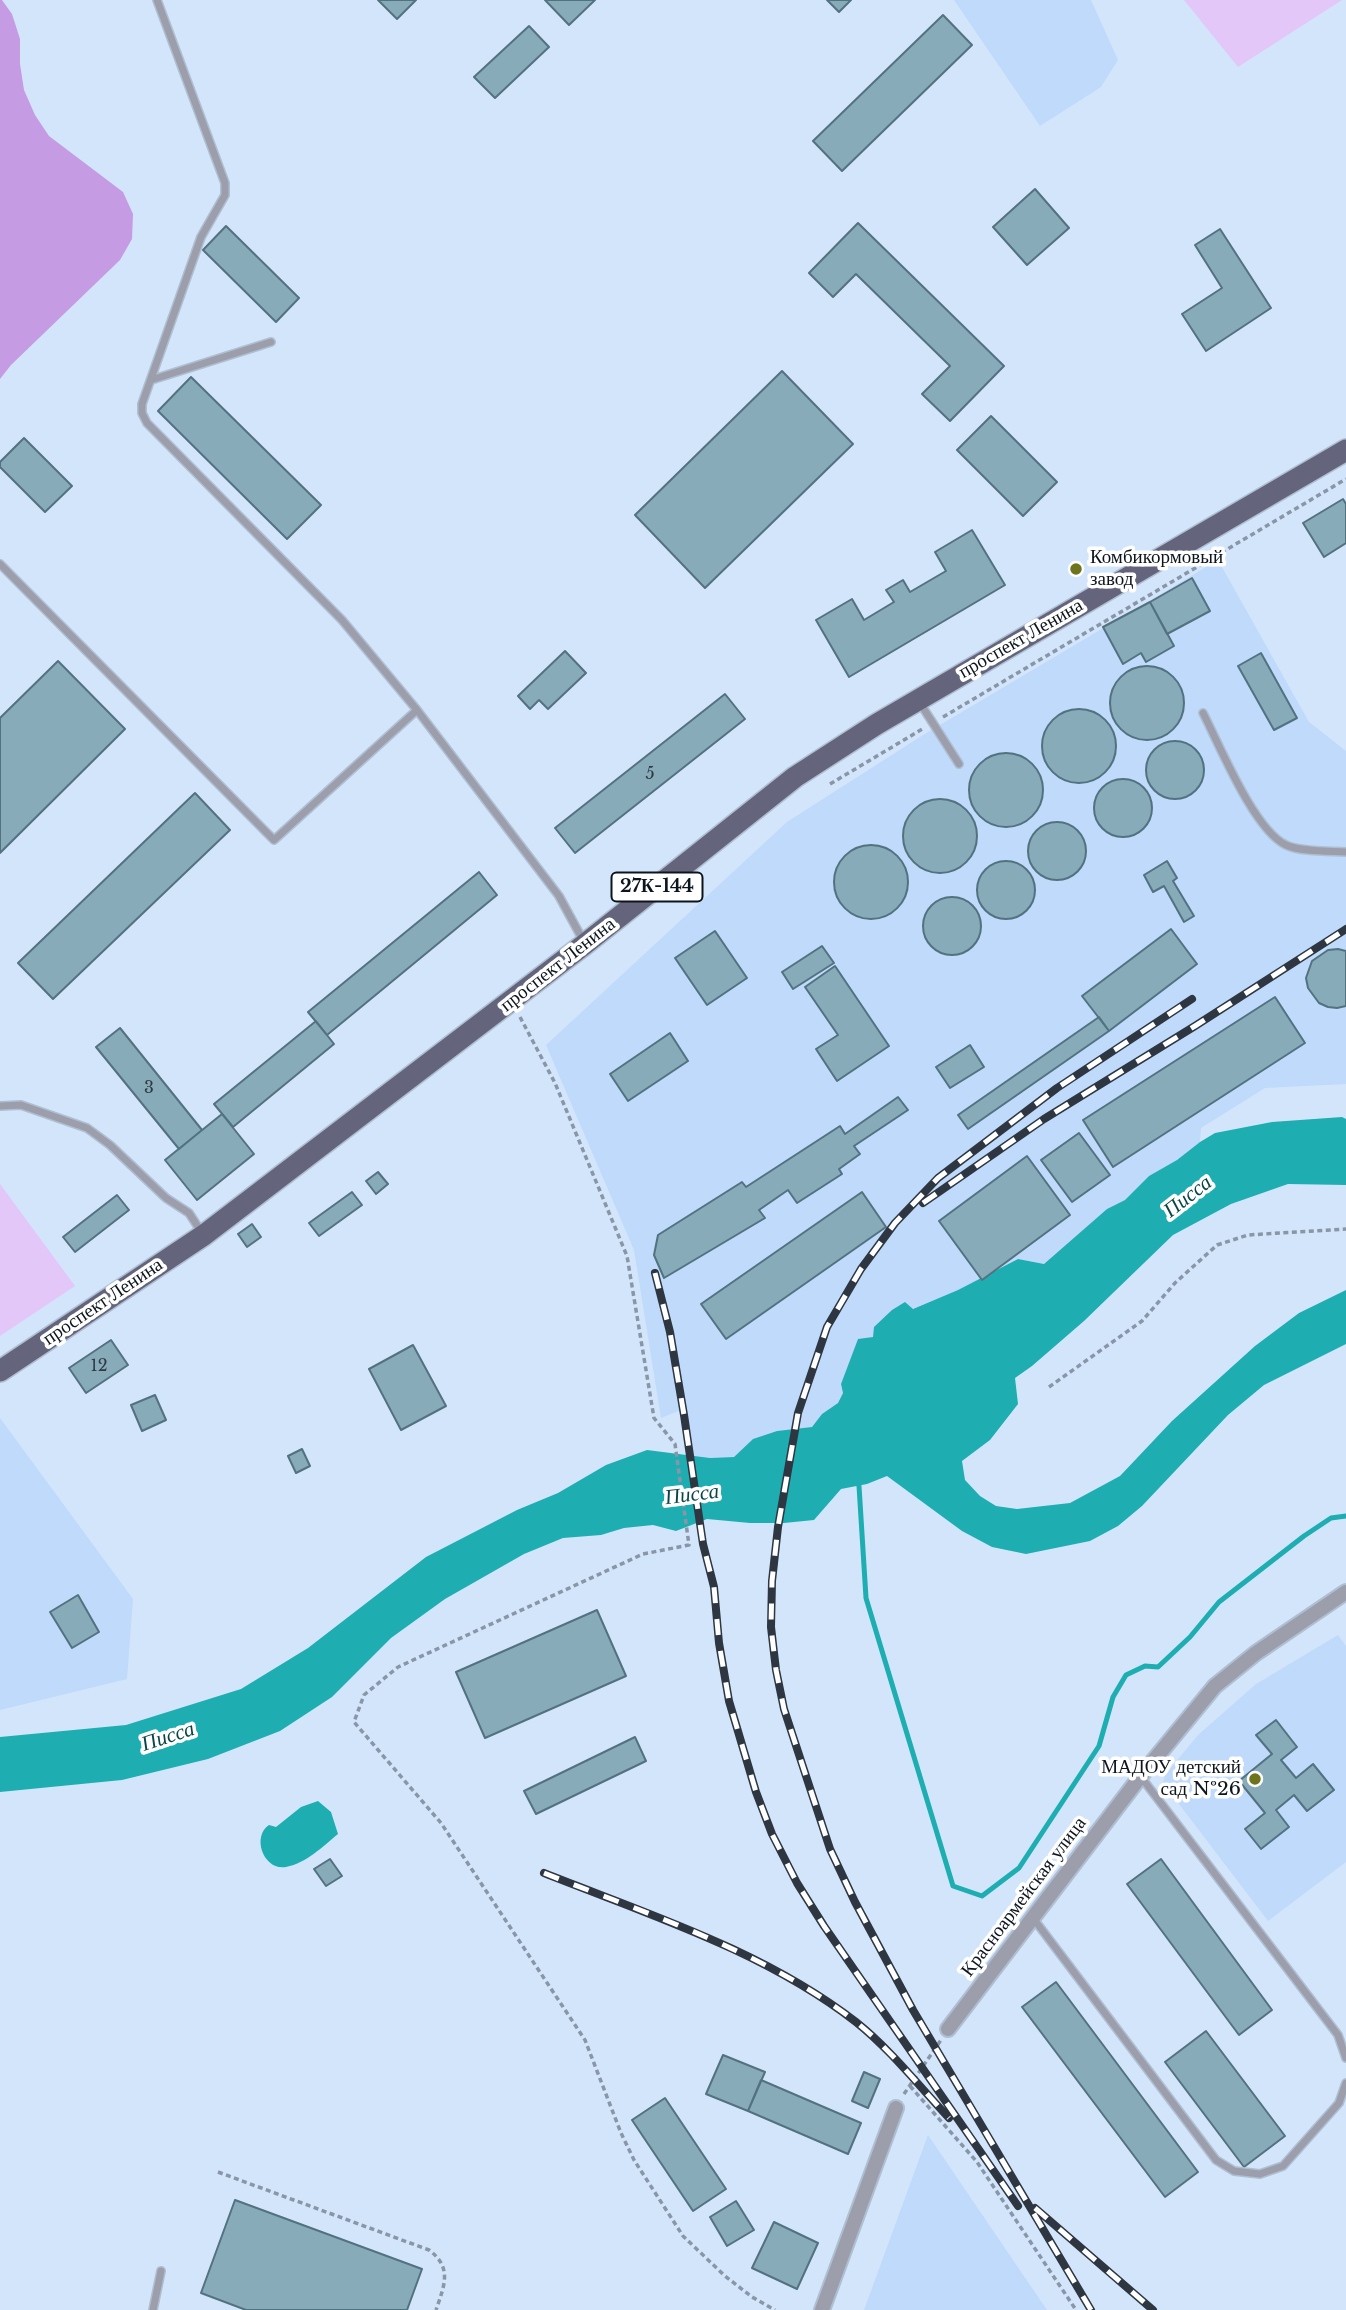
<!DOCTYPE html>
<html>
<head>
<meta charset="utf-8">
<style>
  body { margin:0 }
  canvas { display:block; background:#d3e5fa }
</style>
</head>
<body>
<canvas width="1346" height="2310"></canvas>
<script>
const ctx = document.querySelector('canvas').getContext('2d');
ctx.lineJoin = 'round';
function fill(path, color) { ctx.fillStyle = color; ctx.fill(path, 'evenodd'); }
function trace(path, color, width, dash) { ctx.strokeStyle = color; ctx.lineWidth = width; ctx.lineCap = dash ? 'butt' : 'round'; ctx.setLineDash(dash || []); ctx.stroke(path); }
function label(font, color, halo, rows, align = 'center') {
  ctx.font = font + ' "Libre Baskerville",serif'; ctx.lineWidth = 7; ctx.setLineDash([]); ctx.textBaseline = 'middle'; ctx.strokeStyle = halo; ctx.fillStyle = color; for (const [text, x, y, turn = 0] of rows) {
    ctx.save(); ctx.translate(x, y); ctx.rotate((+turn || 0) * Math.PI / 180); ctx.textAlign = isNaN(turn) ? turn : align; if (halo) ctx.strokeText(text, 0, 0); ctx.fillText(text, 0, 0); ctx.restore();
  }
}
fill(new Path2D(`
  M954,0H1091L1118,60L1101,87L1040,126Z
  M1218,560L1309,722L1346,751V1084L1265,1088L1201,1128L1200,1142L1177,1160L1149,1176L1125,1200L1107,1209L1044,1264L1018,1259L958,1290L912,1309L905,1302L873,1337L858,1340L841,1384L843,1393L838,1403L822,1414L812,1427L777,1431L753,1439L734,1457L710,1458L692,1456L686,1408L661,1418L634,1250L546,1045L787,822L923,735Z
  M0,1418L133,1599L127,1679L0,1710Z
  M1338,1635L1346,1646V1862L1268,1921L1163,1783L1165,1775L1198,1735L1256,1684Z
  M928,2135L1047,2310H864Z`), '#bfdafa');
fill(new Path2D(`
  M1184,0H1342L1238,67Z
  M0,1184L75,1286L0,1336Z`), '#e2c7f8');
fill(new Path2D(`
  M0,0H2L12,14L20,39V64L24,90L35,115L49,136L123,192L133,214L132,239L120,260L11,365L0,379Z`), '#c59be4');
fill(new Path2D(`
  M1342,1117L1346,1119V1185L1288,1184L1231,1204L1173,1235L1084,1321L1032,1366L1015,1378L1018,1404L990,1440L962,1461L965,1480L980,1496L996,1506L1017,1509L1070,1503L1120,1476L1172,1421L1255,1346L1299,1313L1346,1290V1344L1264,1385L1228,1415L1142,1506L1118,1526L1090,1541L1026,1554L992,1547L962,1531L887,1476L867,1484L841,1489L814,1520L784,1523H750L707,1519L676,1531L653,1525L624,1528L601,1535L563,1538L524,1554L445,1599L391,1638L332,1697L280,1731L208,1759L122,1780L0,1792V1737L126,1725L241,1689L308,1648L426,1557L517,1510L558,1493L606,1465L647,1450L710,1458L734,1457L753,1439L777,1431L812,1427L822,1414L838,1403L843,1393L841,1384L858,1339L873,1337L874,1327L892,1310L905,1302L913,1309L958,1290L1018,1259L1044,1264L1107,1209L1125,1200L1149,1176L1177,1160L1200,1142L1215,1133L1272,1122Z
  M318,1801L331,1812L338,1834C323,1846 307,1863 286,1867C264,1871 251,1837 269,1825L276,1827L301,1807Z`), '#1eaeb2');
trace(new Path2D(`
  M857,1480L859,1486L866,1598L953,1886L982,1896L1019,1868L1099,1746L1113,1697L1126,1675L1145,1666L1158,1667L1190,1637L1219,1602L1304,1536L1331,1518L1346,1516`), '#1eaeb2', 5);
const building = new Path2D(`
  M378,0H416L397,19Z
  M545,0H595L569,25Z
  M827,0H851L839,12Z
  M943,15L972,45L842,171L813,141Z
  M529,26L549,47L495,98L474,77Z
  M1035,189L1069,228L1027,265L993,227Z
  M858,223L1004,366L950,421L922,394L950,366L856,274L833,297L809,273Z
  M226,226L299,298L276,322L203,250Z
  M1220,229L1271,308L1206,351L1182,314L1222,288L1195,245Z
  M782,371L853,444L705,588L635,515Z
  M191,377L321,505L287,539L158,411Z
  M991,416L1057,482L1023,516L957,450Z
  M24,438L72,486L45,512L0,467V462Z
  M1343,499L1346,504V543L1324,557L1303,523Z
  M972,530L1005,585L849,677L816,620L852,599L864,620L894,602L886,590L903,580L910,592L946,571L935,552Z
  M1192,578L1210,611L1167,634L1150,602Z
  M1150,602L1174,646L1146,662L1141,653L1123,664L1103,627Z
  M565,651L586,673L548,709L539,700L530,709L518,696Z
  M1261,653L1297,718L1274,730L1238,666Z
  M58,661L125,729L0,853V718Z
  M1110 703a37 37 0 1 1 74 0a37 37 0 1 1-74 0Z
  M725,694L745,719L575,853L555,828Z
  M1042 746a37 37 0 1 1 74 0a37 37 0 1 1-74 0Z
  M1146 770a29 29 0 1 1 58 0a29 29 0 1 1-58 0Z
  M969 790a37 37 0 1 1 74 0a37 37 0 1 1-74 0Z
  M1094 808a29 29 0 1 1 58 0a29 29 0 1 1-58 0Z
  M195,793L230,830L53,999L18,963Z
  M903 836a37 37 0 1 1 74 0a37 37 0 1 1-74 0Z
  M1028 851a29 29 0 1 1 58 0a29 29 0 1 1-58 0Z
  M834 882a37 37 0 1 1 74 0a37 37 0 1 1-74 0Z
  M1167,861L1177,878L1173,881L1194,916L1184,922L1164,886L1153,892L1144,875Z
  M977 890a29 29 0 1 1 58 0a29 29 0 1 1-58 0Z
  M479,872L497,895L327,1035L308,1012Z
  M923 926a29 29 0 1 1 58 0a29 29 0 1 1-58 0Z
  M1171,929L1197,964L1109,1031L1082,996Z
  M715,931L747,978L707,1005L675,958Z
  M822,946L834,963L793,989L782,972Z
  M1338,949L1346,951V1006L1337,1008L1328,1007L1319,1003L1308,988L1306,978L1312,961L1328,950Z
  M835,966L889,1046L837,1081L816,1049L838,1035L805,987Z
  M1275,997L1305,1043L1113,1167L1083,1120Z
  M1099,1017L1109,1031L968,1129L958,1115Z
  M316,1021L334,1044L233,1127L214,1104Z
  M120,1028L202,1130L179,1149L96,1047Z
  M670,1033L688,1061L628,1101L610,1074Z
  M970,1045L984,1067L950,1088L936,1067Z
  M898,1097L908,1110L854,1146L860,1154L839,1169L842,1174L797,1203L788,1190L759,1210L765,1218L664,1278L654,1255L658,1235L742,1182L746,1187L840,1126L845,1134Z
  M222,1114L254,1154L197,1200L165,1160Z
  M1079,1133L1110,1175L1072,1202L1041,1160Z
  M1027,1156L1070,1215L982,1280L939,1221Z
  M378,1172L388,1184L376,1194L366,1181Z
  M352,1192L362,1205L319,1236L309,1223Z
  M862,1192L886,1227L726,1339L701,1304Z
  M117,1195L129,1210L75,1252L63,1237Z
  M252,1224L261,1237L247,1247L238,1234Z
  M111,1340L128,1365L86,1393L69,1368Z
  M413,1345L446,1406L401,1430L369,1369Z
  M155,1395L166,1420L142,1431L131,1405Z
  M302,1449L310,1466L296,1473L288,1456Z
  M78,1595L99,1632L72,1648L50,1612Z
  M597,1610L626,1676L485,1738L456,1672Z
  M1276,1720L1297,1747L1281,1760L1296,1778L1313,1764L1334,1790L1307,1811L1294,1795L1276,1810L1289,1827L1261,1849L1245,1829L1265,1813L1239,1781L1272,1754L1256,1735Z
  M635,1737L646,1761L536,1814L524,1791Z
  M330,1859L342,1876L326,1886L314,1869Z
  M1161,1859L1272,2010L1239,2035L1127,1884Z
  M1056,1982L1198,2172L1165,2197L1022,2007Z
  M1206,2031L1285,2136L1244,2167L1165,2062Z
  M723,2055L765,2072L748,2111L706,2094Z
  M864,2072L880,2079L868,2108L852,2101Z
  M761,2080L861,2123L848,2154L748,2111Z
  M665,2098L726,2189L693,2211L632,2120Z
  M235,2200L422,2269L407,2310H246L201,2293Z
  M736,2201L754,2230L727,2246L710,2217Z
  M774,2222L818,2243L797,2289L752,2268Z`);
fill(building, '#88abb9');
trace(building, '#527280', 2);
const service = new Path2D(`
  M157,0L225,183V195L201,237L142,404V413L147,423L342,620L417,710
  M151,380L271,342
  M0,564L274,840L417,710L559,896L584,942
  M920,703L959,764
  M1203,713C1220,746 1254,830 1286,845C1300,852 1330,851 1346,852
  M0,1106L21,1105L87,1128L110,1145L166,1198L189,1213L202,1233
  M1141,1777L1338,2035L1346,2058
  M1033,1918L1216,2160L1234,2171L1260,2174L1283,2166L1339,2103L1346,2083
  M153,2310L161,2271`);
const minor = new Path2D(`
  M948,2029L1140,1777L1215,1686L1256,1653L1346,1592
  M822,2310L896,2108`);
const primary = new Path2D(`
  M0,1371L204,1235L585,944L795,777L877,724L1346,450`);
trace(service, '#afbfd2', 10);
trace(minor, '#afbfd2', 18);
trace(primary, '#afbfd2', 24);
trace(new Path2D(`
  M943,717L1346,479
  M830,784L924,728
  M520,1017L555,1083L627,1256L654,1418L675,1444L689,1545L643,1554L398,1667L364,1695L354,1722L441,1823L585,2040L621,2133L634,2160L683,2236L725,2276L752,2297L775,2310
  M1049,1387L1142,1321L1175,1283L1217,1245L1248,1235L1346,1229
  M910,2086L977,2162L1076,2310
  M904,2094L941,2040
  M218,2172L429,2250C453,2268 444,2286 436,2310`), '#8896a7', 3.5, [5, 3.5]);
trace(service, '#9d9eab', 7);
trace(minor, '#9d9eab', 14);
trace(primary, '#64657c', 21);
const rail = new Path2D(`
  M923,1203L1044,1119L1195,1026L1346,929
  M655,1273L670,1332L684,1415L703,1544L714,1587L719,1643L729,1701L756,1792L772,1834L797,1883L824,1926L1018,2206
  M544,1873C650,1915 764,1951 856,2022C890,2049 919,2086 949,2118
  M1035,2208L1153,2310
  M1091,2310L913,2010L855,1902L830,1849L784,1709L776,1670L771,1627L772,1581L778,1527L798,1413L827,1327L861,1269L895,1223L938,1178L1057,1088L1192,999`);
trace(rail, '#2d3641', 8);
trace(rail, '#fff', 5, [16]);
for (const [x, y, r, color] of [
  [1076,569,7,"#6e741c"],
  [1255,1779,7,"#6e741c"]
]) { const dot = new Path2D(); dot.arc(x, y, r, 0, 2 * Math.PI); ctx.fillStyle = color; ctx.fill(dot); trace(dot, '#fff', 2.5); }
label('16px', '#2b3a44', null, [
  ["5",650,774],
  ["3",149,1088],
  ["12",99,1366]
]);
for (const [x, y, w] of [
  [657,887,91]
]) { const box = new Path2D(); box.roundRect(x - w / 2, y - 14.5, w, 29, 5); ctx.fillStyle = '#fff'; ctx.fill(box); trace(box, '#0c141d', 2); }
label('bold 18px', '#0c141d', null, [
  ["27К-144",657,887]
]);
label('19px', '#0c141d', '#fff', [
  ["Комбикормовый",1090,558],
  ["завод",1090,580],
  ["МАДОУ детский",1241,1768,"right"],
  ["сад №26",1241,1790,"right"]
], 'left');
label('19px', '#0c141d', '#fff', [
  ["проспект Ленина",1021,639,-30],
  ["проспект Ленина",558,965,-38],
  ["проспект Ленина",103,1302,-34],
  ["Красноармейская улица",1024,1897,-53]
]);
label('italic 21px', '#094546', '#fff', [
  ["Писса",1188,1197,-38],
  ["Писса",692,1495,-7],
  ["Писса",168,1737,-18]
]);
</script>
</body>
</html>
